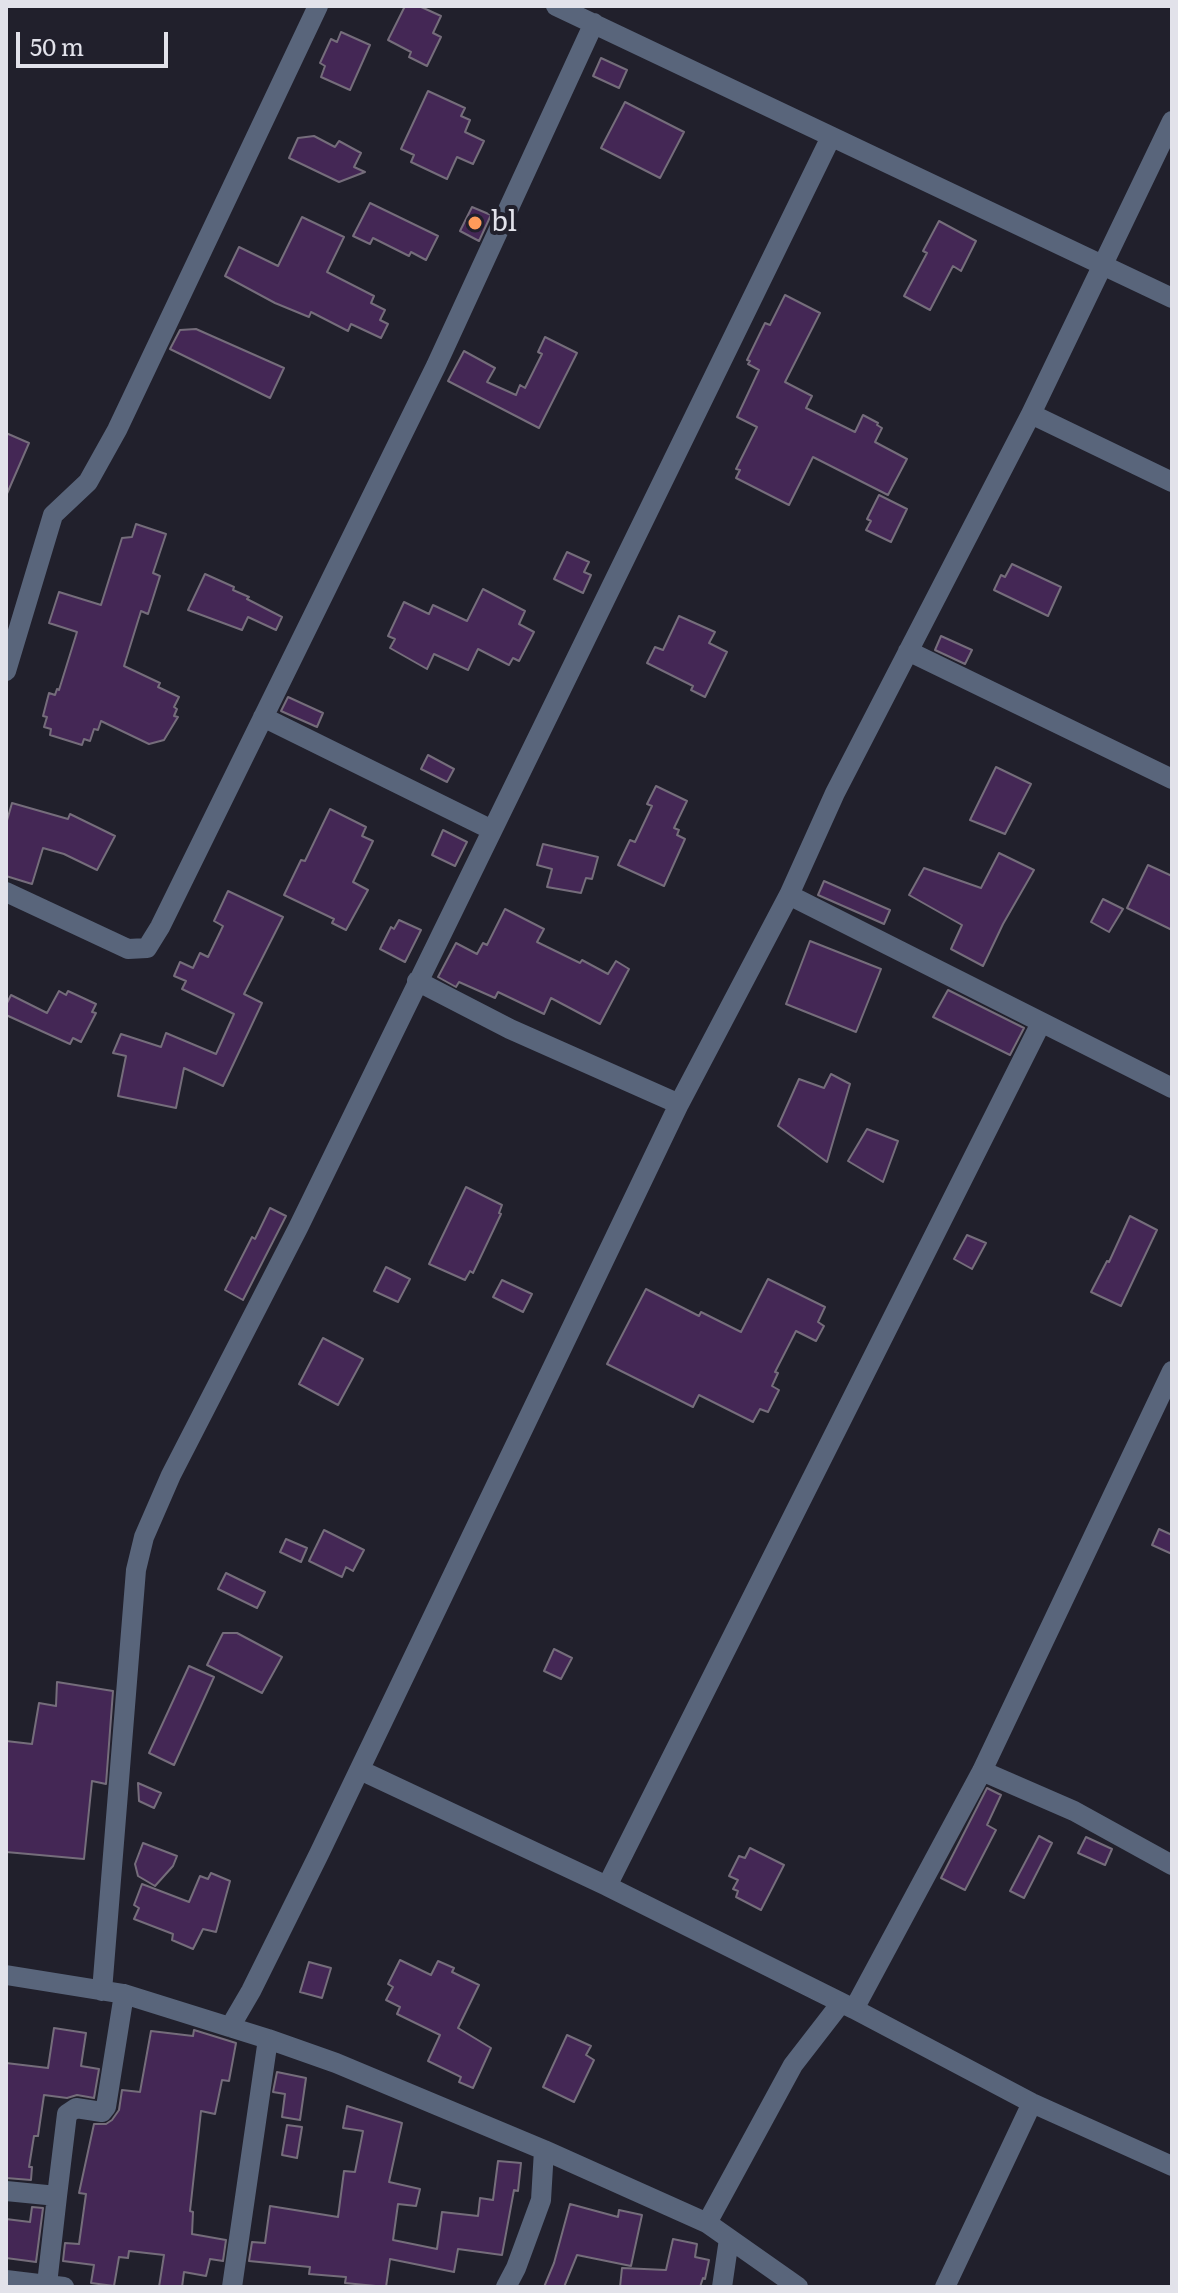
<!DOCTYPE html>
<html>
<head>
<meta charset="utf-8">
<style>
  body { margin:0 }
  #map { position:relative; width:1178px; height:2293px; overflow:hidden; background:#21202c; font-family:Literata,serif }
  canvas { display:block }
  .frame { position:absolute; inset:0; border:8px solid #e2e2ea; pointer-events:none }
  .scale { position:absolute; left:16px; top:32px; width:152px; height:36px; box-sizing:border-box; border:4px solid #e2e2ea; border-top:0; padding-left:10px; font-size:24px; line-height:28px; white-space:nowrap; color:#e2e2ea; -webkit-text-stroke:6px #21202c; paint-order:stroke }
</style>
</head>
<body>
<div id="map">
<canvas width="1178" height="2293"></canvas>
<div class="frame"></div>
<div class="scale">50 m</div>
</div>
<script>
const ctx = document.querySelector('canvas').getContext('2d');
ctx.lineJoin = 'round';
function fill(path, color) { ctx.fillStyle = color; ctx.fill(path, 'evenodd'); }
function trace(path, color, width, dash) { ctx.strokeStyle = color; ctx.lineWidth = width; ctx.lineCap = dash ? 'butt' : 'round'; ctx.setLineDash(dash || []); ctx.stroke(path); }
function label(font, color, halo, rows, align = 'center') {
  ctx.font = font + ' Literata,serif'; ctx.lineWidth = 8; ctx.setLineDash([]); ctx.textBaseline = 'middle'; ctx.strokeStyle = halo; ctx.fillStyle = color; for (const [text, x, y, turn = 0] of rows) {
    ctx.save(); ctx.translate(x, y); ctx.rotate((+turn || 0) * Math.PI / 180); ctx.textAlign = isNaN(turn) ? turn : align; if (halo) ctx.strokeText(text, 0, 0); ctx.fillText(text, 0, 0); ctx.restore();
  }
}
const building = new Path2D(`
  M405,6H419L441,16L433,33L441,37L427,66L409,57L411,52L388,40Z
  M341,32L370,45L350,90L321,77L325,66L320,63L331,39L337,42Z
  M601,58L627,70L619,88L593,76Z
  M428,91L465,108L461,116L470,120L465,132L484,141L473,164L457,157L447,179L411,162L414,155L401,149Z
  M625,102L684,132L660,178L601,148Z
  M314,136L335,147L339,141L361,153L354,167L365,172L339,182L289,158L298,138Z
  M370,203L438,236L426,260L411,252L409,256L373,238L370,244L353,236Z
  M472,207L491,215L479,241L460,231Z
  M302,217L344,237L327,272L374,296L371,303L385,310L380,320L388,324L381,338L351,324L348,331L311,312L309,317L275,303L225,276L239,247L278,266Z
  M939,221L976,241L961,271L953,266L930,310L904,296L927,253L923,251Z
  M785,295L820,313L785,382L812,396L806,408L855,432L863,415L878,423L877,425L882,428L875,442L907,459L888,495L813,457L789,505L736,478L740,470L736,469L757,427L737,417L759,370L748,364L750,361L747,360L765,323L770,325Z
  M196,329L284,368L270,398L170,349L180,330Z
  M545,337L577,353L539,428L448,381L464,351L495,368L487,382L516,395L520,385L525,388L542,354L538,352Z
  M6,433L29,443L6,496Z
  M879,495L907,509L891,542L866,530L871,521L867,519Z
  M136,524L166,534L153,573L160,576L148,614L141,611L124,666L160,683L158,687L179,697L174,707L177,709L174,716L178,717L164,740L149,744L101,721L98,730L94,729L90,741L84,739L82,745L50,735L51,729L44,727L47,717L43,716L49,693L55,695L57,689L59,690L77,632L49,623L59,592L101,605L122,538L132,537Z
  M567,552L589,562L584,572L591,575L583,593L554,579Z
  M1012,564L1061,587L1048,616L994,590L1001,575L1005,577Z
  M205,574L234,587L233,590L249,597L247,599L282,617L276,630L248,617L242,630L188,610Z
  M483,589L525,611L519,624L534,632L519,661L513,658L509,665L478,649L468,670L434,654L427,669L390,648L395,639L388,636L404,602L429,614L433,605L467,621Z
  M679,616L715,632L709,643L727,652L705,697L691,690L693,686L647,663L655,647L663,650Z
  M941,636L972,650L965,664L935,650Z
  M288,697L323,713L317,727L281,711Z
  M428,755L454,769L447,782L421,769Z
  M996,767L1031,784L1005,834L970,820Z
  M656,786L687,801L674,828L679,830L677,835L685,839L664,886L618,865L630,840L635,842L652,806L647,804Z
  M12,803L68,819L70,814L115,836L97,870L64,854L43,848L32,884L6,876V824Z
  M330,809L366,827L362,836L373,841L353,882L368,890L346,930L332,923L334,919L284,895L301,860L305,861Z
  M443,830L467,842L455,866L432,855Z
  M543,844L598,857L592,879L586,878L581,893L547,887L552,869L537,865Z
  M999,853L1034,870L1003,924L983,966L951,949L962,925L909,895L924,868L981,888Z
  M1148,865L1172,876V930L1127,908Z
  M824,881L890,910L884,924L818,895Z
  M228,891L283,917L244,994L262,1003L223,1086L184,1068L176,1108L118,1096L126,1056L113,1053L121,1034L161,1047L166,1033L216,1054L234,1014L182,989L186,981L174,976L180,962L193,968L200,953L208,957L223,926L214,921Z
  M1103,899L1123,909L1109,932L1091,922Z
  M505,909L544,929L537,942L580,963L582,960L608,974L616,961L629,969L600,1024L551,998L544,1014L498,992L495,998L459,982L456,987L438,977L456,943L477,954L483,943L487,945Z
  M399,920L421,930L405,962L380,949L391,927L394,929Z
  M810,941L881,969L856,1032L786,1004Z
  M948,990L1024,1028L1010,1055L933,1017Z
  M59,991L66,995L68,991L96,1004L92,1012L96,1013L81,1042L73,1038L70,1044L6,1015V1005L11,995L47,1013Z
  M831,1074L850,1084L827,1162L778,1126L799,1079L824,1088Z
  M867,1129L898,1141L883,1182L848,1161Z
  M466,1187L502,1205L499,1213L501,1214L473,1273L470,1271L465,1280L429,1264Z
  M270,1208L286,1216L243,1300L225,1290L252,1237L255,1239Z
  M1130,1216L1157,1230L1121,1306L1091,1292L1107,1261L1109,1262Z
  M967,1235L986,1243L972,1269L954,1259Z
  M386,1267L410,1279L398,1302L374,1291Z
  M768,1279L825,1307L818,1322L824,1326L816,1341L796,1331L775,1372L778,1373L772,1386L779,1390L768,1412L760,1409L753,1422L699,1395L693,1407L607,1364L646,1289L699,1316L701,1312L741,1332Z
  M502,1280L532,1294L523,1312L493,1297Z
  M323,1338L363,1359L338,1405L299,1384Z
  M1159,1529L1172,1535V1554L1152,1545Z
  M324,1530L364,1550L353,1571L346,1567L342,1577L309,1561Z
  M286,1539L307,1548L301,1562L280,1552Z
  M226,1573L265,1592L257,1608L218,1589Z
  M223,1633H237L282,1657L262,1693L207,1665Z
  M554,1649L572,1658L561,1679L544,1671Z
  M189,1666L214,1677L174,1765L149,1753Z
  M57,1682L113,1691L106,1784L92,1781L84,1859L6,1852V1741L32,1744L39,1703L56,1706Z
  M138,1783L161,1793L154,1808L139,1801Z
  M987,1788L1001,1795L987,1825L996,1830L965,1890L941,1878Z
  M1039,1836L1052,1843L1024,1898L1010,1891Z
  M1086,1837L1112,1849L1105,1865L1078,1853Z
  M143,1843L177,1856L173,1866L155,1886L138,1876L135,1864Z
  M750,1848L784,1865L761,1910L736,1897L738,1891L733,1889L738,1880L729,1876L739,1856L745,1858Z
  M211,1873L230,1881L216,1932L203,1929L193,1949L172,1940L173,1934L134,1919L139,1908L134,1905L142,1884L189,1902L200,1876L208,1879Z
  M400,1960L431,1975L438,1961L454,1968L452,1972L479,1985L458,2028L491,2048L473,2088L459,2082L461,2077L428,2061L440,2035L397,2014L400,2007L386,2000L393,1987L388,1984Z
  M309,1962L331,1968L322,1998L300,1992Z
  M54,2028L86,2033L81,2066L99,2069L94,2098L77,2095L67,2098L44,2095L38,2136H34L29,2167H32L31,2180L6,2178V2063L48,2068Z
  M194,2030L236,2043L229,2081L222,2080L215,2114L201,2111L190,2211L193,2212L192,2234L226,2240L223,2261L210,2259L206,2276L184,2272L182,2287H159L164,2255L129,2251L128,2258L119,2257L114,2286L91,2283L94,2265L63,2261L65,2243L79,2244L86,2194L79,2193L94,2124H106L112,2120L119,2110L122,2090L140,2092L151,2031L193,2036Z
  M567,2035L591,2046L586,2055L594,2060L574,2102L543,2087Z
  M277,2072L306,2078L300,2120L282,2117L285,2094L273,2092Z
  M347,2106L402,2123L389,2182L420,2189L416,2206L398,2204L393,2240L437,2249L442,2212L478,2216L480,2198L493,2200L498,2161L521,2163L518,2191L514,2190L502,2255L458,2249L454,2272L390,2259L386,2287L345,2283L346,2277L309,2274L310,2267L249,2261L252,2242L265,2243L270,2206L338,2217L344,2171L355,2172L363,2131L343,2128Z
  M287,2125L302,2127L297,2158L282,2155Z
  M570,2204L618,2217L619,2210L642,2215L631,2266L577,2255L564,2287H544L554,2263Z
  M32,2207L43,2208L36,2262L6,2258V2219L30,2222Z
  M673,2239L697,2244L695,2257L709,2260L705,2279L703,2278L700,2287H620L622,2268L666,2270Z`);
fill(building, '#442755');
trace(building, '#756d7b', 2);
trace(new Path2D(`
  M556,6L1172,298
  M1031,414L1172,482
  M908,651L1172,779
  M6,671L53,515L88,482L117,430L318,6
  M263,717L492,830
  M6,892L128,949L147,948L160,927L436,366L594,23
  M789,895L1172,1088
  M417,981L510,1029L679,1104
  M360,1770L607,1886L854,2009L1032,2103L1172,2166
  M982,1771L1074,1811L1172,1865
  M607,1886L1041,1023
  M6,1975L124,1994L268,2039L336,2063L544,2150L707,2223L798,2287
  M102,1991L136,1570L144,1537L171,1475L298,1228L831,137
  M854,2009L982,1771L1172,1371
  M230,2027L251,1991L319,1854L679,1104L789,895L835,793L1031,414L1172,121
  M6,2191L57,2196L67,2114L76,2108L102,2112L106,2107L124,1994
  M707,2223L793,2065L841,2003
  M6,2280L64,2287
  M47,2284L57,2196
  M232,2287L268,2039
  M506,2287L516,2268L541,2200L544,2150
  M722,2287L729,2239
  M945,2287L1032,2103`), '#59657b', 20);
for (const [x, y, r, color] of [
  [475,223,8,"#ff9b5a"]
]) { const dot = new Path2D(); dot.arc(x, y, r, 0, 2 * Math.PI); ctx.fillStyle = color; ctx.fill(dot); trace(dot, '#21202c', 3); }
label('28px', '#e2e2ea', '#21202c', [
  ["bl",491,223]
], 'left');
</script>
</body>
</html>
